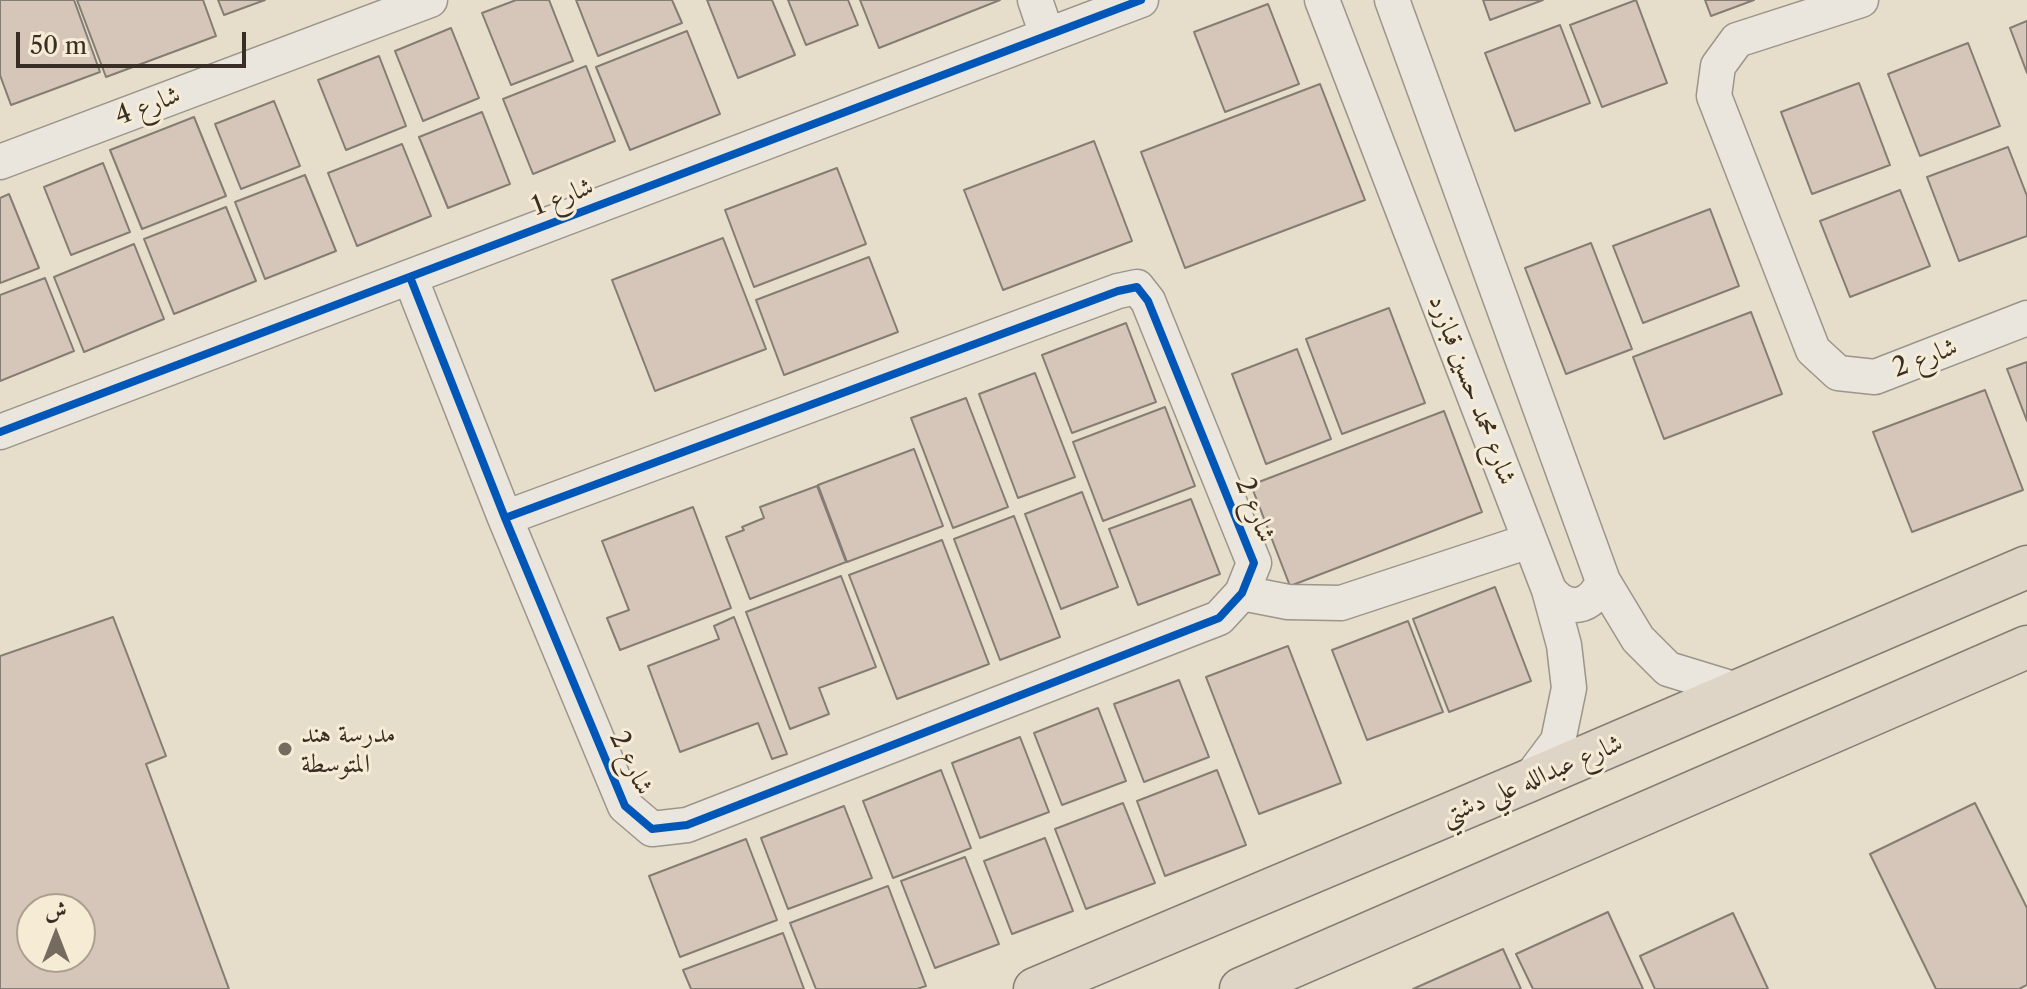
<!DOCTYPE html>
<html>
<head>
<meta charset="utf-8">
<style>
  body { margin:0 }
  #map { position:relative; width:2027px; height:989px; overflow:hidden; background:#e6ddca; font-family:"Libre Caslon Text",Amiri,serif }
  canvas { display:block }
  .north { position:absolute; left:16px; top:893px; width:80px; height:80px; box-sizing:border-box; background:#f6ecd5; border:2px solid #aaa08f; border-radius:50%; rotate:0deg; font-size:22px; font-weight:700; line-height:32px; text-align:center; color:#392e25 }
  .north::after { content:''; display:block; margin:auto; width:28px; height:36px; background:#766b5f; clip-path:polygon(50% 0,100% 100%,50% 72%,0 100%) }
  .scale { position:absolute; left:16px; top:32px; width:230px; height:36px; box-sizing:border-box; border:4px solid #392e25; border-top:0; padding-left:10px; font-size:24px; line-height:28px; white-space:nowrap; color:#392e25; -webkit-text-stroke:6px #f6ecd5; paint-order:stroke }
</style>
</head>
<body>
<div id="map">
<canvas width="2027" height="989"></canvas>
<div class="north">ش</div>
<div class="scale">50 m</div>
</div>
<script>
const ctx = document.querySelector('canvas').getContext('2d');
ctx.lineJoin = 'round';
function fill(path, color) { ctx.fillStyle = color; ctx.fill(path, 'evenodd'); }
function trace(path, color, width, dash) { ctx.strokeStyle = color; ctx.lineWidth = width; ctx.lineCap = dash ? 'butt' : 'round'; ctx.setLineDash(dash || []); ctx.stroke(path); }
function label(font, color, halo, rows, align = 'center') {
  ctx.font = font + ' "Libre Caslon Text",Amiri,serif'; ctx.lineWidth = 6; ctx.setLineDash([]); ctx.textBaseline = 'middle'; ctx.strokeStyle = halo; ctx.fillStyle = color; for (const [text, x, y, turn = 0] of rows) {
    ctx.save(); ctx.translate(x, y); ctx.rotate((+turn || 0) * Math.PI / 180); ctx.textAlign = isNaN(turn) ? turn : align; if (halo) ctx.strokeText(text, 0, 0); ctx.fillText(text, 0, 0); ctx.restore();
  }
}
const building = new Path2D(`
  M0,0H74L100,72L11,105L0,75Z
  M77,0H203L216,36L106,77Z
  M218,0H265L224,15Z
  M516,0H549L573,61L511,85L482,13Z
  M576,0H672L682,23L598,56Z
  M707,0H772L795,55L738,78Z
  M788,0H848L858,25L806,45Z
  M860,0H1000L879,48Z
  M1483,0H1543L1490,20Z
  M1636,0L1667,83L1602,107L1570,25Z
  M1705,0H1754L1711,16Z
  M1268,4L1299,84L1225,112L1194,32Z
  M2027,21V73L2010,28Z
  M1560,25L1590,103L1515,131L1485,53Z
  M451,28L479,98L423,121L395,51Z
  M687,31L720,114L630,150L596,67Z
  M1968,43L2000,126L1920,156L1888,74Z
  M379,56L406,126L346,150L318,80Z
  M586,66L615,141L533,174L503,99Z
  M1859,83L1890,165L1812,194L1781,112Z
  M1320,84L1365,200L1185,268L1141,152Z
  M274,101L300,166L241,189L215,124Z
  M482,112L510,184L448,208L419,137Z
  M194,117L226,196L142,229L110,150Z
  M1094,141L1132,241L1003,290L964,190Z
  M402,144L431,216L357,246L328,173Z
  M2008,147L2027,196V236L1959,261L1927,177Z
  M103,163L130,232L71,255L44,187Z
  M837,168L866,244L754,287L725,210Z
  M305,175L336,251L265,279L235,202Z
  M1900,190L1930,266L1850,297L1820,221Z
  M9,194L39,268L0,283V198Z
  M226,207L256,281L174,314L144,239Z
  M1710,209L1739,286L1643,323L1613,246Z
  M723,238L766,349L655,391L612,280Z
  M1591,243L1632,349L1566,374L1525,268Z
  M134,244L164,319L84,352L54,277Z
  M869,257L898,332L784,375L756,300Z
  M45,278L74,351L0,381V295Z
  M1389,308L1425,403L1342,434L1306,339Z
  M1751,312L1782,394L1664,439L1633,357Z
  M1126,323L1156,402L1072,433L1042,355Z
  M1297,349L1331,439L1266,464L1232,374Z
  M2027,362V421L2007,369Z
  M1035,373L1075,477L1018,498L979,394Z
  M1985,390L2023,490L1912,532L1873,432Z
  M966,398L1008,507L953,528L911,418Z
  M1165,407L1195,486L1103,521L1073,442Z
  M1444,411L1482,512L1290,586L1251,485Z
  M914,449L943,526L847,562L818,485Z
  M817,486L846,562L750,599L726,537L744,530L742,527L764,518L760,507Z
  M1082,492L1118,587L1061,609L1025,514Z
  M1191,499L1220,574L1138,605L1109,529Z
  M693,507L731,608L620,650L607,618L629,610L602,541Z
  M1014,516L1060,637L1000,660L954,539Z
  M942,540L989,664L897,699L849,575Z
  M841,576L876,667L819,688L829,714L790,729L746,612Z
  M1495,587L1531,681L1449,712L1413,619Z
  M113,617L166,756L146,764L229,989H0V656ZM32,909H80V957H32Z
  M734,617L787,754L772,759L758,723L680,752L648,666L719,639L714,626Z
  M1408,621L1443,712L1367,740L1332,650Z
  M1288,646L1341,783L1259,814L1206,677Z
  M1179,680L1209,757L1144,782L1114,704Z
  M1098,708L1126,781L1062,805L1034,733Z
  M1020,737L1049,812L980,838L952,763Z
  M941,770L971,848L893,878L863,801Z
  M1217,770L1246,845L1165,876L1137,801Z
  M1123,803L1155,883L1086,909L1055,829Z
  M1975,803L2027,908V985L2019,989H1936L1870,854Z
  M844,806L872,878L788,909L761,838Z
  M1045,838L1073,911L1012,934L984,861Z
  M746,839L777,920L680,957L649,876Z
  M965,857L999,944L935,968L901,881Z
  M888,886L926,986L917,989H816L790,923Z
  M1608,912L1643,989H1533L1516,954Z
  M1733,913L1768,989H1655L1640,956Z
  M783,933L804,989H691L683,970Z
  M1503,949L1521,989H1413Z`);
fill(building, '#d6c6ba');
trace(building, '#847d73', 2);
const minor = new Path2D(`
  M1035,0L1047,35
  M1322,0L1549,590L1564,645L1569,688L1558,741L1528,781
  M1392,0L1603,581L1638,639L1668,669L1740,691
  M1861,0L1737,40L1718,66L1714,96L1813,350L1838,373L1875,377L2027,318
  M0,162L430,0
  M410,277L505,518L625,806L652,829L687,825L1219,618L1242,593L1254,563L1148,301L1137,287L1118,291L505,518
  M0,432L1141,0
  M1549,590C1568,614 1592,608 1603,581
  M1242,593L1288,602L1341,603L1529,541`);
const major = new Path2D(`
  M1035,989L1528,781L2027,567
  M1241,989L2027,647`);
trace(minor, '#9b958a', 37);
trace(major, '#847d73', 45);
trace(minor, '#eae6dd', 34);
trace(major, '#ded5c7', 42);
trace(new Path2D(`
  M410,277L505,518L625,806L652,829L687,825L1219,618L1242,593L1254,563L1148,301L1137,287L1118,291L505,518
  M0,432L1141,0`), '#0057b8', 8);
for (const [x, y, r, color] of [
  [285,749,8,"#766b5f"]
]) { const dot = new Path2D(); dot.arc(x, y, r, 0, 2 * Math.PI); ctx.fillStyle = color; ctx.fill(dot); trace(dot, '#f6ecd5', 3); }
label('26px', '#392e25', '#f6ecd5', [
  ["شارع 4",148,106,-21],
  ["شارع 1",563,197,-21],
  ["شارع 2",1925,358,-21],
  ["شارع محمد حسين قبازرد",1472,390,69],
  ["شارع 2",1255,510,68],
  ["شارع 2",631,763,64],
  ["شارع عبدالله علي دشتي",1532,780,-23]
]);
label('26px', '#392e25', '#f6ecd5', [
  ["مدرسة هند",301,734],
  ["المتوسطة",301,764]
], 'left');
</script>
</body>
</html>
